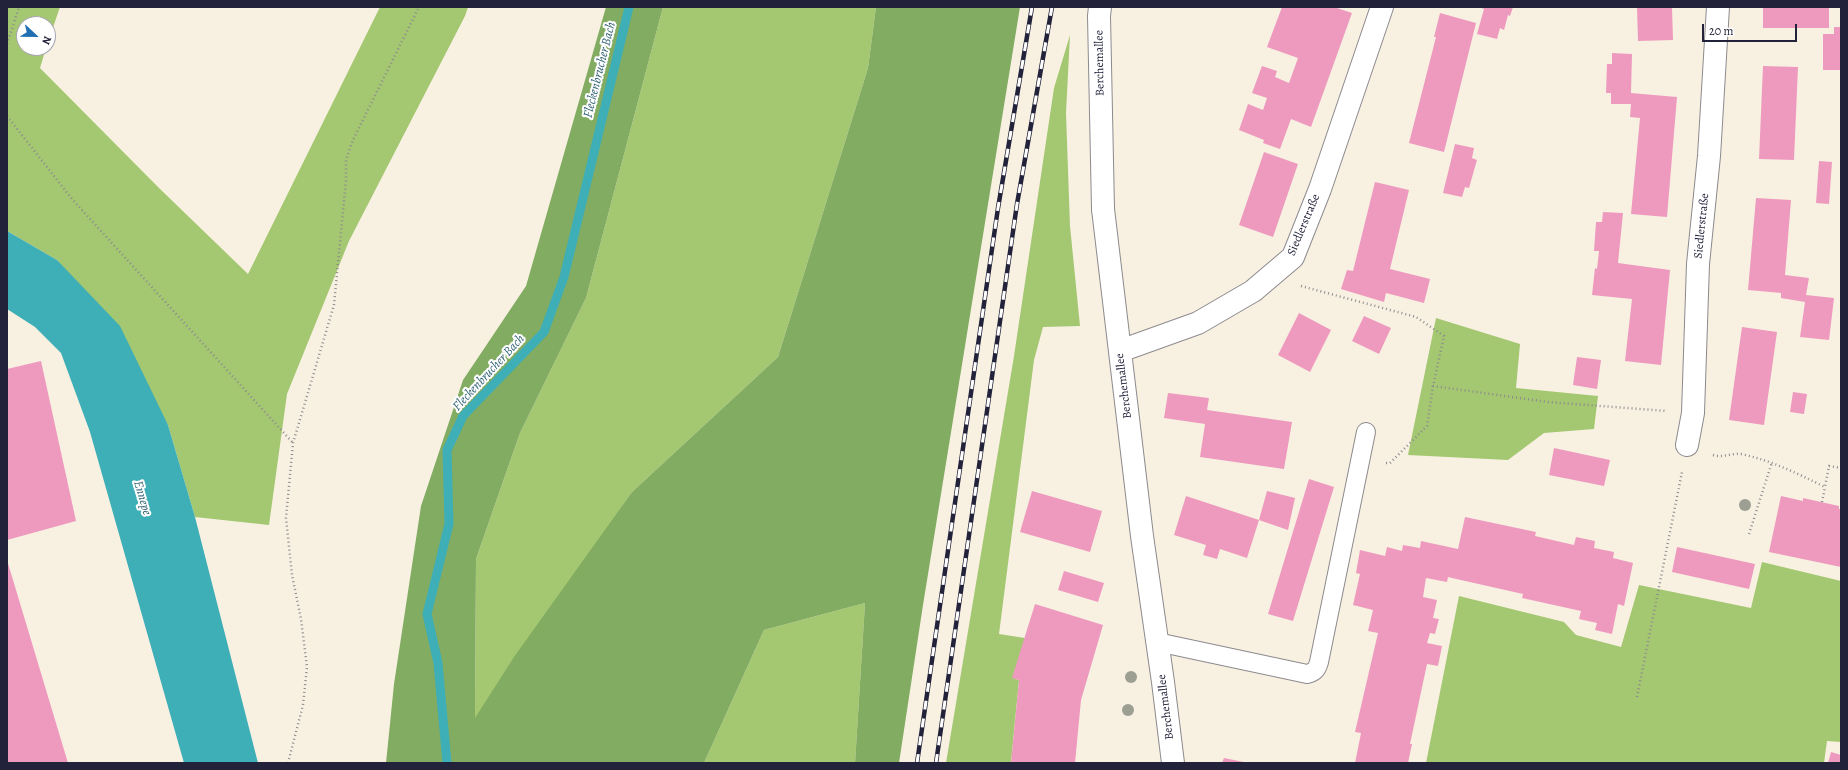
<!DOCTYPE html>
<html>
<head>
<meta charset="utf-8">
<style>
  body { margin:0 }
  #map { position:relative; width:1848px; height:770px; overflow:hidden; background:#f8f1e2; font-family:Alegreya,serif }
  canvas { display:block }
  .frame { position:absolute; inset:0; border:8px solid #22223b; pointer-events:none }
  .north { position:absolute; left:16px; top:16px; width:40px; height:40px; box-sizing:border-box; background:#fff; border:1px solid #a7a7b1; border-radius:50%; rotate:112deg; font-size:11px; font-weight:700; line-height:16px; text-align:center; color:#22223b }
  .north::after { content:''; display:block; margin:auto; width:14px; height:18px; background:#1f6fb2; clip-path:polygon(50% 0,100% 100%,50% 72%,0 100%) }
  .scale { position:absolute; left:1702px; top:24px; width:95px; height:18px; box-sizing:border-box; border:2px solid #22223b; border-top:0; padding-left:5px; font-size:12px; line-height:14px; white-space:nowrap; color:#22223b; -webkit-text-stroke:3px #fff; paint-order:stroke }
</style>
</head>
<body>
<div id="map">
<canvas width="1848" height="770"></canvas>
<div class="frame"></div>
<div class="north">N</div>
<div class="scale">20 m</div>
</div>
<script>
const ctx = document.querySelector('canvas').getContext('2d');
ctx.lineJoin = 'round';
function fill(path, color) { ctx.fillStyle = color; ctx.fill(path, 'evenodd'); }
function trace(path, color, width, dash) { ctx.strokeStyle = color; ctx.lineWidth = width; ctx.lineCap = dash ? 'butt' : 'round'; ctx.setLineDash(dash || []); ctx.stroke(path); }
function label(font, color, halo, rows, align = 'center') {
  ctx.font = font + ' Alegreya,serif'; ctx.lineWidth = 4; ctx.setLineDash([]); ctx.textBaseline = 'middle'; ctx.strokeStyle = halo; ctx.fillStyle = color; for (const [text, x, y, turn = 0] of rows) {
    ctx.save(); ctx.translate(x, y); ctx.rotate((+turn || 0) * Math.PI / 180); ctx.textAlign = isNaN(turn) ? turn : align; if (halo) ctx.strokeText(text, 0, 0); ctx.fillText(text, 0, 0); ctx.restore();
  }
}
fill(new Path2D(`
  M7,7H60L48,42V24H24V48H46L40,68L159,188L248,274L380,7H468L465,16L349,241L287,394L269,525L195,517L168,425L57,260L7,231Z
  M663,7H876L868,68L778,357L632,492L475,719L476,559L520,433L586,298Z
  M1070,35L1066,113L1070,226L1080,326L1043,327L1034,360L999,634L1025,638L1013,678L1019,680L1011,763H946L1014,356L1054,88Z
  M1436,318L1520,344L1516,388L1598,396L1594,429L1544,433L1508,460L1408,455Z
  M1762,562L1841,581V742L1827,741L1824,763H1426L1459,596L1564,622L1576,635L1621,647L1639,585L1751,608Z
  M865,603L855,763H704L764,630Z`), '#a4c771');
fill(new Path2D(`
  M606,7H663L586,298L520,433L476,559L475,718L514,657L632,492L778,357L868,68L876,7H1020L923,605L899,763H855L865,603L764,630L704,763H386L394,684L421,506L463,380L526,286Z`), '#83ac63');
fill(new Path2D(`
  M7,231L57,260L120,326L168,425L195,517L258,763H184L90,432L61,353L35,327L7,309Z`), '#3eaeb7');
trace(new Path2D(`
  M447,763L438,663L427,614L449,524L447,450L463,416L544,332L564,277L629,7`), '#3eaeb7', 9);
fill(new Path2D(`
  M1282,7H1334L1352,13L1311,127L1291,119L1280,149L1263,143L1264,140L1239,130L1248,104L1263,110L1267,98L1252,93L1262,66L1277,71L1275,77L1289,83L1298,58L1267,47Z
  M1479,7H1513L1510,16L1508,15L1504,30L1500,28L1497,39L1477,34L1484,9Z
  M1637,7H1672L1673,40L1638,41Z
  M1763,7H1829V28H1763Z
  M1440,13L1476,23L1444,152L1409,143L1436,37H1434Z
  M1834,27H1841V70H1823V34H1834Z
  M1612,53L1632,54L1631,93L1677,97L1667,217L1631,214L1640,118L1630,117L1631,104H1611V93H1606L1607,64H1612Z
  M1763,66L1798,67L1794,160L1759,159Z
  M1455,144L1474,148L1472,158L1477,160L1469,188L1465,187L1462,197L1443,193Z
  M1264,152L1298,164L1273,237L1239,225Z
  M1819,161L1832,162L1829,204L1816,203Z
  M1375,182L1409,190L1390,269L1430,279L1424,303L1386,293L1384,302L1341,289L1347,270L1353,271Z
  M1756,198L1791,200L1785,275L1809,278L1806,295L1834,298L1829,340L1800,337L1805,302L1781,298V293L1748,290Z
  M1603,212L1623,213L1618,263L1670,270L1661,365L1625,361L1632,299L1592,295L1595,268L1597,269L1599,251H1594L1596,222H1602Z
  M1299,313L1331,330L1310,372L1278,355Z
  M1364,316L1391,328L1379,354L1352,341Z
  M1742,327L1777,332L1764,425L1729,420Z
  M1577,357L1601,360L1597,389L1573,385Z
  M41,361L76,521L7,540V369Z
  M1793,392L1807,394L1804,414L1790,412Z
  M1168,393L1209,398L1207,410L1292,422L1284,469L1200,457L1205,424L1164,418Z
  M1554,448L1610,460L1604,486L1549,475Z
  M1309,479L1334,487L1293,621L1268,614Z
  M1032,491L1102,511L1090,552L1020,532Z
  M1267,491L1295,498L1288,530L1259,520L1247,558L1220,549L1217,559L1203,555L1206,545L1174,535L1186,496L1259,520Z
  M1781,496L1803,501V498L1839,506V509H1841V567L1769,552Z
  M1465,517L1536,532L1535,536L1574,545L1576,537L1595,541L1594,548L1614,552L1613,558L1633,563L1624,606L1618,604L1612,634L1595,630L1597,623L1579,619L1581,611L1522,598L1523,594L1452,578L1448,577L1447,582L1426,578L1423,597L1437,600L1433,618L1439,619L1435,634L1430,633L1427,643L1442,646L1438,666L1427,664L1410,744H1412L1408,763H1355L1361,733L1355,732L1378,633L1368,631L1373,610L1353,605L1360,574L1356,573L1360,550L1385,556L1387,547L1402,551L1403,545L1420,548L1421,541L1458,549Z
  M1677,547L1755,564L1749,589L1672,572Z
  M7,560L68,763H7Z
  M1064,571L1104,583L1098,602L1058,590Z
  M1035,604L1103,625L1081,700L1075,763H1011L1019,680L1012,678Z
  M1831,752L1841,755V763H1828Z
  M1224,758L1244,762V763H1222Z`), '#ee9abe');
const service = new Path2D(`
  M1157,642L1307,674C1315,672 1317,669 1319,662L1366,432`);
const minor = new Path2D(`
  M1103,209L1142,536L1163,682L1173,763
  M1120,351L1198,323L1253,291L1293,257L1320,189L1382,7
  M1687,445L1693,413L1698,264L1709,156L1718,7`);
const tertiary = new Path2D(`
  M1100,7L1099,16L1103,209`);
trace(service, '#8d8a8e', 20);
trace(minor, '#8d8a8e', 24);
trace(tertiary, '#8d8a8e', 24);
trace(new Path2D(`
  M7,44L19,7
  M7,116L72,199L293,443
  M1301,286L1416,317L1444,336L1433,386L1548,402L1667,411
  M1713,455C1722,458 1732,453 1741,454C1773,461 1796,473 1825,487L1829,466L1841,468
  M1386,463H1390L1427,426L1433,386
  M1822,502L1825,487
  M1749,534L1772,462
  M1637,697L1682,472
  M288,763L303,705L307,667L301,619L292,575L286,518L293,443L334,305L346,180V160L353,140L419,7`), '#8d8a8e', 2.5, [1, 3]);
trace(service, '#fff', 18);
trace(minor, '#fff', 22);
trace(tertiary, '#fff', 22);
const rail = new Path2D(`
  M917,763L998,208L1032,7
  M936,763L1017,204L1052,7`);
trace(rail, '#22223b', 4.5);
trace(rail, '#fff', 3, [9]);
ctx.fillStyle = '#9c9f91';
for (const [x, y] of [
  [1745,505],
  [1131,677],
  [1128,710]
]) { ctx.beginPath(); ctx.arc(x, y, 6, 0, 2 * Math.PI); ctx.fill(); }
label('12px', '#22223b', '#fff', [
  ["Berchemallee",1100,63,-91],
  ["Siedlerstraße",1304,225,-67],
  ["Siedlerstraße",1702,226,-84],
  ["Berchemallee",1124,386,-97],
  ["Berchemallee",1166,707,-97]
]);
label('italic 13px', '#2f6173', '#fff', [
  ["Fleckenbrucher Bach",600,70,-76],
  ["Fleckenbrucher Bach",489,373,-47],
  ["Ennepe",142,498,74]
]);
</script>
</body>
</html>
